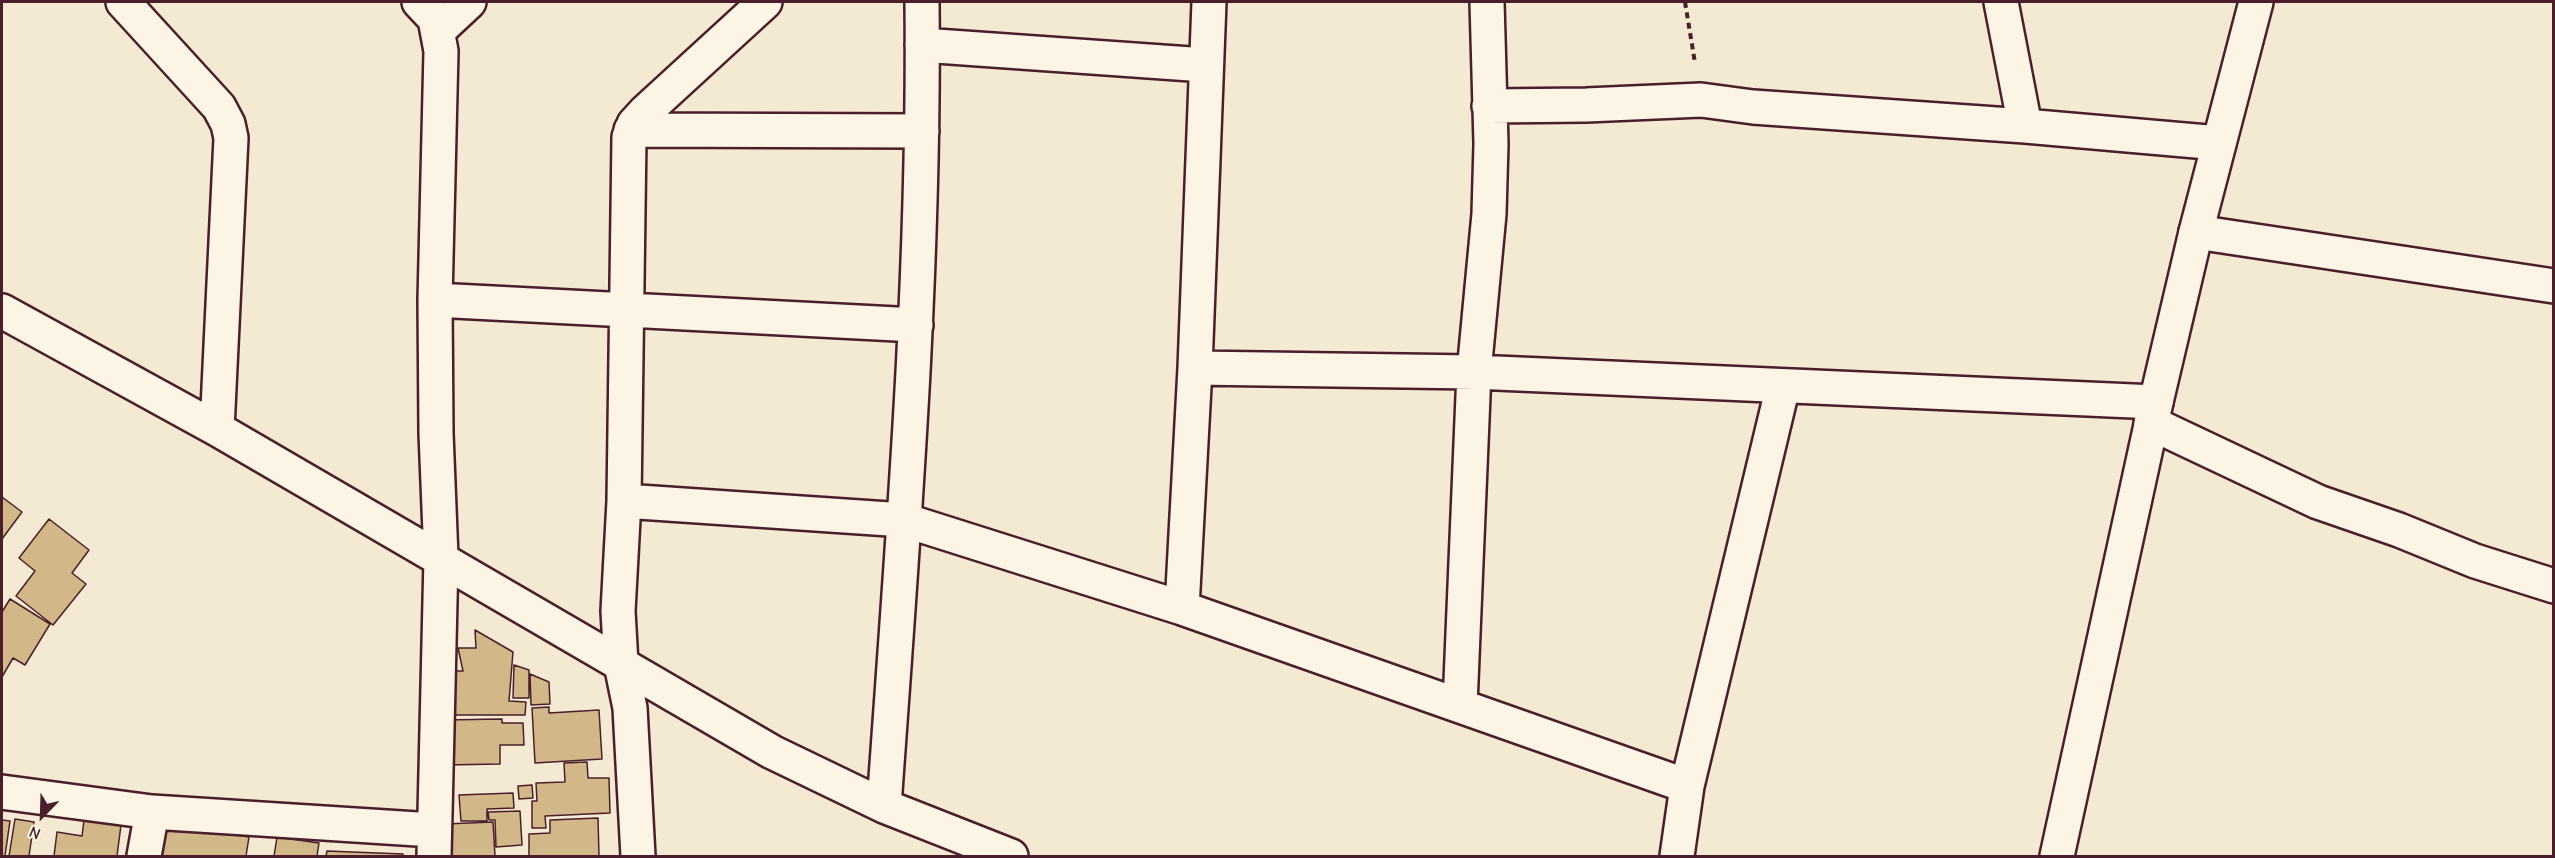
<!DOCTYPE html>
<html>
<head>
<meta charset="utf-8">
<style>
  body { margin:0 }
  #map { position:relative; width:2555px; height:858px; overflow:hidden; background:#f4e9d2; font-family:"Comic Neue",sans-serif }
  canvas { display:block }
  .frame { position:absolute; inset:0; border:3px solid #4a1f2b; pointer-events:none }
  .north { position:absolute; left:12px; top:786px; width:60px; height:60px; -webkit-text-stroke:4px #fcf5e5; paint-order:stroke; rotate:203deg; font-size:16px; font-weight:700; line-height:24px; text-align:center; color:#4a1f2b }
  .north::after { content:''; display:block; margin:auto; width:21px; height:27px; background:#4a1f2b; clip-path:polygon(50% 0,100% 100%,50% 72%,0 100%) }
</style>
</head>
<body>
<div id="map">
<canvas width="2555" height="858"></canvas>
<div class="frame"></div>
<div class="north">N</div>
</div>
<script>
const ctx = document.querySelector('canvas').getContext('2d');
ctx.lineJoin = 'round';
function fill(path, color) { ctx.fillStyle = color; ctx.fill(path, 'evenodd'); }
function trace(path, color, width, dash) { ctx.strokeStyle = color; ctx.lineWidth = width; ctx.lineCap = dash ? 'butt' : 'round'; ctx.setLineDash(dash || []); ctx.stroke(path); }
const building = new Path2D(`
  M2,497L22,512L2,539Z
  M49,519L89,550L72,573L86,584L53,625L16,596L35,571L19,558Z
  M10,599L50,624L25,665L13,658L2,677V612Z
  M475,630L513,652L509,701L526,702L525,715H448L449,671H463L458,648H476Z
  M514,665L529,670V698H513Z
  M530,674L549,682L550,704L531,705Z
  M549,707V713L599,710L602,759L535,763L532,708Z
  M502,719V723H523L524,745H500V764L444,765L443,720Z
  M587,762L588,778H609L610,813L545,816L546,828H532V801H537L536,783L565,782L564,763Z
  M532,785L533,798L519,799L518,786Z
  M513,793L514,808L487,809V821H461L459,795Z
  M520,811L522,845L496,847L495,820H489L488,812Z
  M598,818L599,856H529V834L550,833V820Z
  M15,819L34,822L29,856H9Z
  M2,820L10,821L5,856H2Z
  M84,820L121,825L117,856H54L57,832L82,836Z
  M493,822L495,856H447L445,824Z
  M159,823L249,837L246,856H154Z
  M277,837L319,843L317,856H274Z
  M327,851L403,854V856H326Z`);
fill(building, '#d2b788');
trace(building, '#4a1f2b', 1.5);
const minor = new Path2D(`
  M123,2L219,107L228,124L231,138L217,429
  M419,2L435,19L441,51L435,300L436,433L441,558L434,856
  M2001,2L2025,126
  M439,30L469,2
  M922,45L1205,65
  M1489,106L1586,105L1701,100L1753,107L2025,126L2219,143
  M631,130L922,131
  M2196,232L2554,286
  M435,300L916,325
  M2,311L217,429L772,752L884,806L1011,856
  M1195,368L1474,372L2156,402
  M2151,423L2318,502L2399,530L2475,561L2554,586
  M624,501L904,520L1182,608L1687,786L1677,856
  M1182,608L1195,368L1209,2
  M1460,705L1474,372L1489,214L1491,144L1487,2
  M1687,786L1783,386
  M2,792L152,812L433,830
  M884,806C903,538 925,270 922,2
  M144,856L152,812
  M638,856L630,708L621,664L618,611L624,501L629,137L634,124L645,112L765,2`);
const tertiary = new Path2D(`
  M2057,856L2156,402L2196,232L2256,2`);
trace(minor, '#4a1f2b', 38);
trace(tertiary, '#4a1f2b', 38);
trace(new Path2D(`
  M1685,2L1695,63`), '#4a1f2b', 4, [6, 4.5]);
trace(minor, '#fcf5e5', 33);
trace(tertiary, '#fcf5e5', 33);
</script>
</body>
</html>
